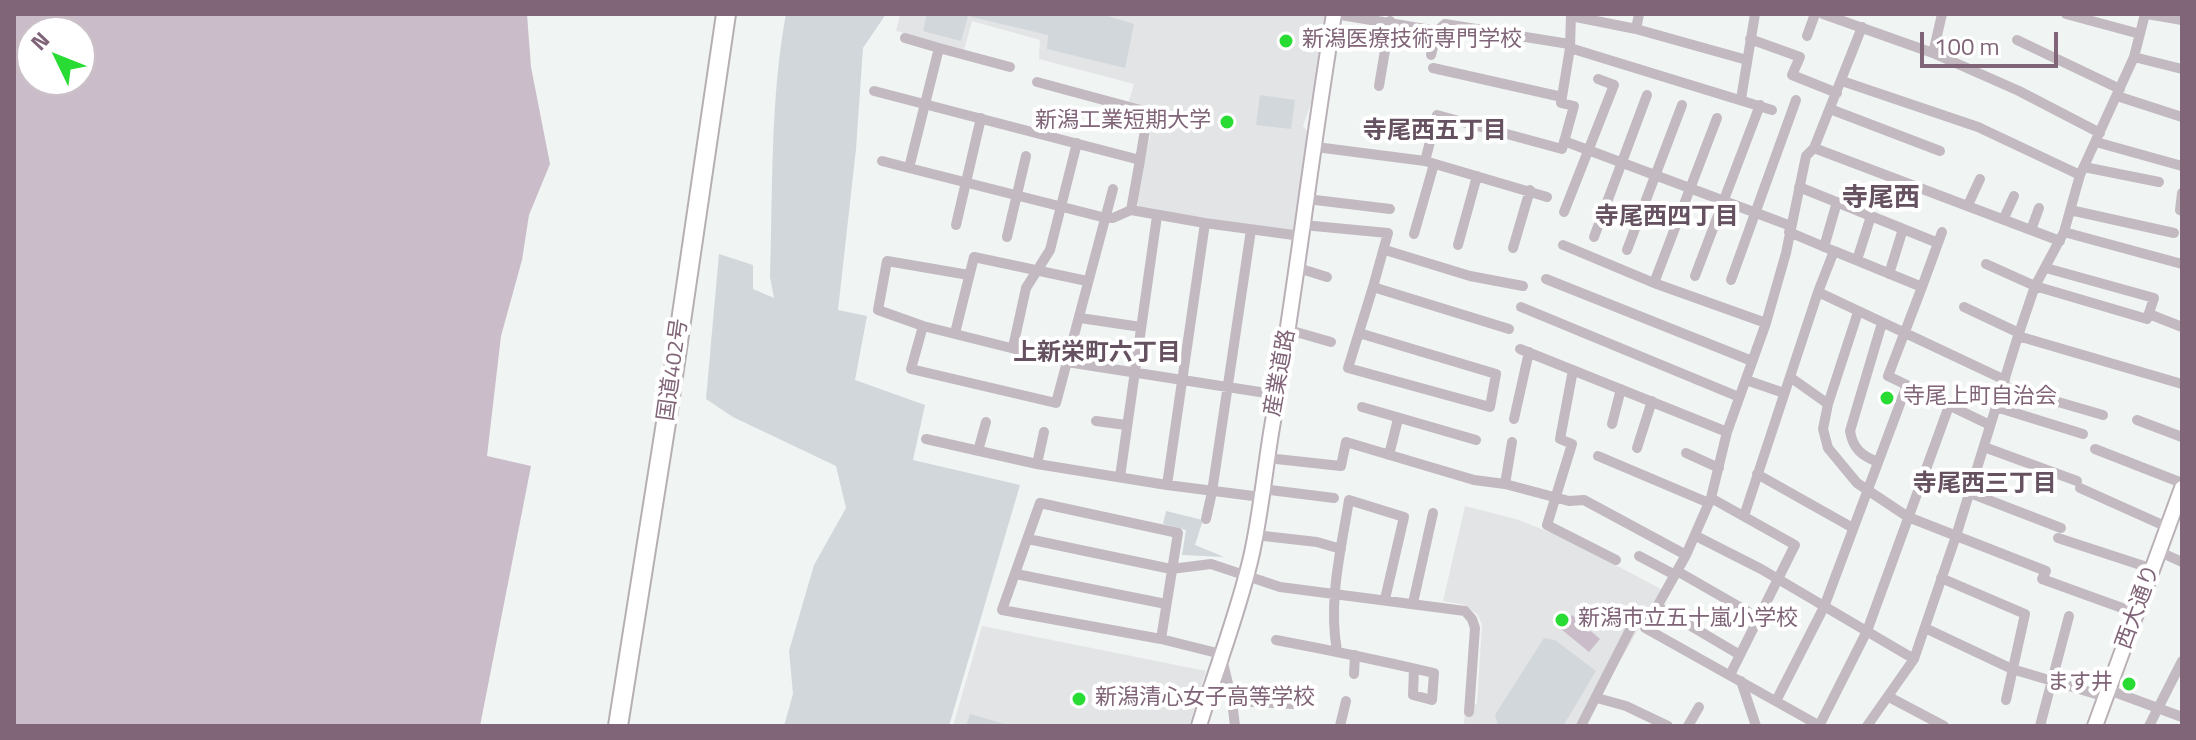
<!DOCTYPE html>
<html>
<head>
<meta charset="utf-8">
<style>
  body { margin:0 }
  #map { position:relative; width:2196px; height:740px; overflow:hidden; background:#f0f4f3; font-family:"Titillium Web",sans-serif }
  canvas { display:block }
  .frame { position:absolute; inset:0; border:16px solid #806478; pointer-events:none }
  .north { position:absolute; left:16px; top:16px; width:80px; height:80px; box-sizing:border-box; background:#fff; border:2px solid #ccc1c9; border-radius:50%; rotate:313deg; font-size:22px; font-weight:700; line-height:32px; text-align:center; color:#806478 }
  .north::after { content:''; display:block; margin:auto; width:28px; height:36px; background:#28dc34; clip-path:polygon(50% 0,100% 100%,50% 72%,0 100%) }
  .scale { position:absolute; left:1920px; top:32px; width:138px; height:36px; box-sizing:border-box; border:4px solid #806478; border-top:0; padding-left:10px; font-size:24px; line-height:28px; white-space:nowrap; color:#806478; -webkit-text-stroke:6px #fff; paint-order:stroke }
</style>
</head>
<body>
<div id="map">
<canvas width="2196" height="740"></canvas>
<div class="frame"></div>
<div class="north">N</div>
<div class="scale">100 m</div>
</div>
<script>
const ctx = document.querySelector('canvas').getContext('2d');
ctx.lineJoin = 'round';
function fill(path, color) { ctx.fillStyle = color; ctx.fill(path, 'evenodd'); }
function trace(path, color, width, dash) { ctx.strokeStyle = color; ctx.lineWidth = width; ctx.lineCap = dash ? 'butt' : 'round'; ctx.setLineDash(dash || []); ctx.stroke(path); }
function label(font, color, halo, rows, align = 'center') {
  ctx.font = font + ' "Titillium Web","Noto Sans JP",sans-serif'; ctx.lineWidth = 8; ctx.setLineDash([]); ctx.textBaseline = 'middle'; ctx.strokeStyle = halo; ctx.fillStyle = color; for (const [text, x, y, turn = 0] of rows) {
    ctx.save(); ctx.translate(x, y); ctx.rotate((+turn || 0) * Math.PI / 180); ctx.textAlign = isNaN(turn) ? turn : align; if (halo) ctx.strokeText(text, 0, 0); ctx.fillText(text, 0, 0); ctx.restore();
  }
}
fill(new Path2D(`
  M900,14H1329L1314,94L1303,126L1307,131L1306,150L1293,231L1140,208L1134,199L1150,137L1153,110L1128,104L1134,84L1039,59L1040,40L972,21L964,50L896,31Z
  M1465,506L1519,520L1566,539L1661,589L1601,695L1577,726H1464L1465,705L1477,704L1482,625L1478,615L1465,605L1443,601Z
  M982,626L1206,671L1189,726H953Z`), '#e3e4e5');
fill(new Path2D(`
  M786,14H886L863,48L856,149L838,310L867,316L855,380L925,405L913,460L1020,485L949,726H784L793,694L789,651L814,565L846,508L836,466L733,417L706,399L719,254L753,265V289L774,298L770,277C773,190 770,99 786,14Z
  M927,14H1101L1134,24L1125,68L1047,49L1048,35L968,16L961,41L923,31Z
  M1260,95L1295,100L1291,129L1256,125Z
  M1166,511L1203,520L1195,545L1224,557L1182,555L1186,530L1163,524Z
  M1544,638L1555,640L1596,671L1563,726H1498L1495,715Z
  M970,714L1011,726H966Z`), '#d1d7db');
fill(new Path2D(`
  M14,14H527L531,67L550,164L529,215L522,260L501,336L487,456L531,466L480,726H14ZM32,32H80V80H32Z
  M1572,615L1600,639L1589,652L1561,629Z`), '#cabdc9');
const secondary = new Path2D(`
  M1199,726C1216,668 1239,612 1252,553C1261,511 1265,469 1272,427C1296,290 1311,151 1334,14
  M2095,726L2182,488`);
const highway = new Path2D(`
  M618,726L668,410L726,14`);
trace(secondary, '#b9afb6', 18);
trace(highway, '#b5aeb3', 22);
trace(new Path2D(`
  M1335,14L1437,31L1445,24L1569,44
  M1823,14L1933,53L2019,91L2100,133
  M2066,14L2140,34
  M2147,14L2182,20
  M1571,16L1636,29L1747,60
  M1636,29L1639,14
  M1807,36L1815,14
  M905,38L939,48
  M1750,39L1800,57L1792,75L1837,93
  M2017,40L2120,89
  M1570,48L1772,110
  M1933,53L1942,14
  M1431,55L1437,31
  M2134,57L2182,69
  M1010,67L939,48L909,168L1106,218H1113L1131,210L1205,223L1301,236
  M1433,68L1562,97
  M1842,81L1978,127L2080,175
  M1037,82L1148,112L1140,160
  M1379,86L1390,21
  M874,91L1140,160L1131,210
  M2117,96L2182,117
  M1741,99L1755,14
  M1830,109L1940,151
  M1564,141L1791,226
  M2096,142L2182,166
  M1316,147L1425,161L1437,115L1562,149L1574,106L1561,103L1570,48L1571,14
  M1814,148L2060,241
  M882,161L909,168
  M1425,161L1547,197
  M2084,167L2159,182
  M1799,187L1938,243
  M2182,193L2180,210L2182,211
  M1307,199L1390,209
  M1968,205L1980,179
  M2070,210L2174,233
  M1564,212L1614,85L1598,79
  M2004,218L2014,196
  M956,225L981,118
  M1303,225L1388,233L1373,287L1509,329
  M2031,230L2039,208
  M1789,232L1834,251L1818,292L2005,380
  M2064,232L2182,264
  M1414,234L1434,164
  M1007,237L1026,156
  M1594,237L1647,95
  M1458,245L1477,176
  M1563,245L1654,283L1766,323
  M1824,247L1837,202
  M1513,248L1530,190
  M1385,250L1470,276L1523,286
  M1627,250L1682,105
  M1834,251L1922,287L1888,376L1990,425
  M1857,260L1871,216
  M1986,264L2035,286L2147,319L2154,298L2046,268
  M1298,268L1327,277
  M1889,274L1903,229
  M969,275L887,261L878,310L923,326L1067,362L1279,395
  M1695,276L1760,105
  M1546,279L1752,361
  M1731,280L1796,100
  M1654,283L1717,118
  M1922,287L1942,232
  M1521,307L1739,397
  M1964,307L2019,333
  M1858,312L1828,404L1823,429L1828,448L1857,483L1908,517L2046,571L2042,579L2136,613
  M2149,314L2182,327
  M1080,318L1141,327
  M923,326L911,369L1056,403L1113,189
  M1289,330L1331,342
  M955,333L974,257L1087,281
  M1359,333L1496,374L1490,407L1348,368L1373,287
  M2018,336L2182,384
  M1013,347L1026,288L1050,250L1077,143
  M1520,349L1727,432
  M1573,370L1560,439L1572,444L1547,525L1616,560
  M1790,377L1828,404
  M1746,380L1784,393
  M2003,386L2103,415
  M1362,407L1476,440
  M1996,407L2083,434
  M1514,419L1529,352
  M2137,420L2182,437
  M1096,421L1126,425
  M1612,424L1621,389
  M926,439L1037,464L1167,485L1261,497
  M1984,447L2077,481
  M1637,448L1652,401
  M2095,449L2182,483
  M978,451L986,422
  M1686,453L1719,468
  M1389,455L1398,419
  M1598,456L1709,503
  M1267,458L1341,466L1346,442L1474,480L1505,484L1569,501L1584,500L1686,555
  M1878,462C1862,456 1853,449 1850,431L1882,323
  M1037,464L1044,432
  M1757,474L1853,528
  M1120,477L1157,216
  M1505,484L1512,442
  M1167,485L1205,223
  M2080,488L2167,527
  M1262,489L1334,498
  M1970,493L2061,528
  M1711,498L1795,545L1730,675
  M1744,516L1818,292
  M1206,519L1212,492L1251,230
  M1255,535L1317,542L1341,549
  M1696,536L1761,569L1914,659
  M2058,538L2153,569
  M1028,539L1171,569L1211,564L1280,587L1465,611L1472,619L1475,628L1469,712
  M2160,552L2182,562
  M1639,556L1675,575
  M1677,571L1759,618
  M1016,574L1166,604
  M1941,578L2025,614L2006,700
  M1413,603L1433,513
  M1657,606L1740,655
  M1925,628L2012,669L2106,697
  M1161,639L1178,533L1040,503L1002,610L1161,639L1221,654L1232,701L1235,726
  M1276,640C1329,650 1382,661 1434,673L1432,700L1413,695L1414,669
  M1337,651C1328,601 1341,550 1349,500L1404,517L1385,599
  M1354,674L1355,655
  M1741,681L1756,726
  M2109,690L2182,717
  M1889,697L1944,726
  M1597,698L1626,706L1668,726
  M1232,701L1293,704
  M1776,701L1824,607L1907,385
  M1340,726L1346,701
  M1581,726L1635,620
  M1688,726L1699,707
  M1819,726L1867,631L1949,406
  M1820,726L1645,628L1686,555L1711,498L1727,432L1766,323L1786,253L1806,156L1814,148L1862,27
  M1867,726L1914,659L1956,536L2018,336L2035,286L2064,232L2080,175L2134,57L2145,14
  M2040,726L2069,616
  M2149,726L2182,661`), '#c2bac0', 10);
trace(secondary, '#fff', 14);
trace(highway, '#fff', 18);
for (const [x, y, r, color] of [
  [1286,41,8,"#28dc34"],
  [1227,122,8,"#28dc34"],
  [1887,398,8,"#28dc34"],
  [1562,620,8,"#28dc34"],
  [2129,684,8,"#28dc34"],
  [1079,699,8,"#28dc34"]
]) { const dot = new Path2D(); dot.arc(x, y, r, 0, 2 * Math.PI); ctx.fillStyle = color; ctx.fill(dot); trace(dot, '#fff', 3); }
label('22px', '#806478', '#fff', [
  ["新潟医療技術専門学校",1302,41],
  ["新潟工業短期大学",1211,122,"right"],
  ["寺尾上町自治会",1903,398],
  ["新潟市立五十嵐小学校",1578,620],
  ["ます井",2113,684,"right"],
  ["新潟清心女子高等学校",1095,699]
], 'left');
label('22px', '#806478', '#fff', [
  ["国道402号",674,370,-82],
  ["産業道路",1281,373,-80],
  ["西大通り",2139,607,-70]
]);
label('bold 24px', '#655160', '#fff', [
  ["寺尾西五丁目",1435,132],
  ["寺尾西四丁目",1667,218],
  ["上新栄町六丁目",1097,354],
  ["寺尾西三丁目",1985,485]
]);
label('bold 26px', '#655160', '#fff', [
  ["寺尾西",1881,200]
]);
</script>
</body>
</html>
